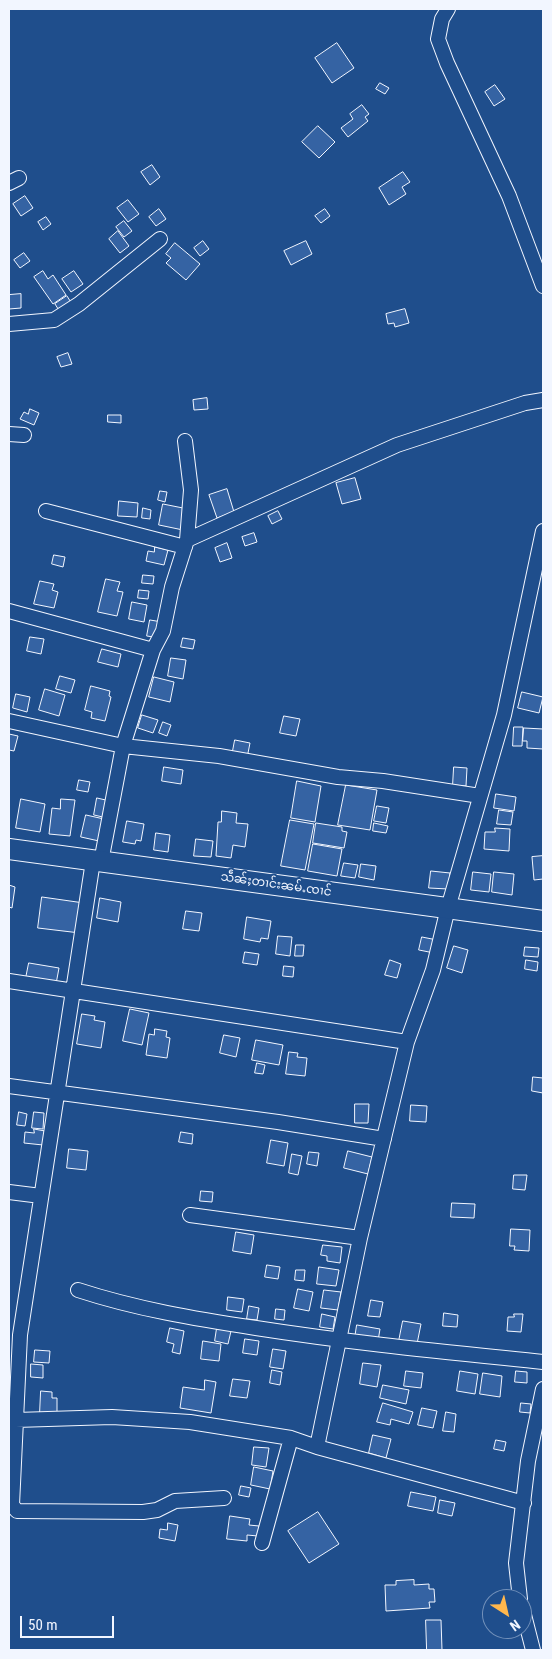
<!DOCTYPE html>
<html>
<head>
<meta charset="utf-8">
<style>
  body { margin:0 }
  #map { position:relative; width:552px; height:1659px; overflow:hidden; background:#1f4e8c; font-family:"Roboto Condensed",sans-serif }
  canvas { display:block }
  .frame { position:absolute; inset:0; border:10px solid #f2f6ff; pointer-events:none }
  .north { position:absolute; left:482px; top:1589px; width:50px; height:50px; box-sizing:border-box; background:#1f4e8c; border:1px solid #7391ba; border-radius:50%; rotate:145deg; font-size:14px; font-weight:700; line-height:20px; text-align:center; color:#f2f6ff }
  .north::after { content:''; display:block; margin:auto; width:18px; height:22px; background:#ffb74d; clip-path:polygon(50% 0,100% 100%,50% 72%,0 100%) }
  .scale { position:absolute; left:20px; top:1616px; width:94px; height:22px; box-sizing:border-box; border:2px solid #f2f6ff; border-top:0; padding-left:6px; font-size:15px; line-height:18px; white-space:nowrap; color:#f2f6ff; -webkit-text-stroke:4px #1f4e8c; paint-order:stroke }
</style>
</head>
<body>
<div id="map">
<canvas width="552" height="1659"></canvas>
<div class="frame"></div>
<div class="north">N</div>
<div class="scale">50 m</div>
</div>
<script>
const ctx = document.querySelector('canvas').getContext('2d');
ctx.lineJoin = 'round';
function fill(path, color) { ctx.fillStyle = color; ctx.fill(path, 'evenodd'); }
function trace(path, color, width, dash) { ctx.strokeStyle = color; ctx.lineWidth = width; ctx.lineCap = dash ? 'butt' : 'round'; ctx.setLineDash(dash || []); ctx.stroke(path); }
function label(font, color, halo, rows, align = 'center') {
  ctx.font = font + ' "Roboto Condensed","Noto Sans Myanmar",sans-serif'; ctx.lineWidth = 4; ctx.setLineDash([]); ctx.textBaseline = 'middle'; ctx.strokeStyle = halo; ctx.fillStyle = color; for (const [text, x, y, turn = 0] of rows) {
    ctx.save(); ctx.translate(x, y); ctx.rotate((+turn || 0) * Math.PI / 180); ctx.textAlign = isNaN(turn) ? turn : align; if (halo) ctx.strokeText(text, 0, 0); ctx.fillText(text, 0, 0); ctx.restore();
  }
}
const building = new Path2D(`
  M337,43L354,68L332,83L315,58Z
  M380,83L389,88L385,94L376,89Z
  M495,85L505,99L494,106L485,92Z
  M362,105L369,114L365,117L368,121L348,137L341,128L353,119L350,114Z
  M318,126L335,142L319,158L302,142Z
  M152,165L160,177L150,185L141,172Z
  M403,172L410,182L402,187L406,194L389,205L379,188Z
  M25,196L33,208L21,216L13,204Z
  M128,200L139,214L128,222L117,208Z
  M159,209L166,219L156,226L149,217Z
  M325,209L330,216L321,223L315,216Z
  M46,217L51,224L43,230L38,222Z
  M124,221L132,231L124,237L116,227Z
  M118,231L129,246L120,253L109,239Z
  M203,241L209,249L200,256L194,248Z
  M306,241L312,254L291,265L284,251Z
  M175,243L200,264L186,280L166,263L171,258L166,254Z
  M24,253L30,261L20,268L14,260Z
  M43,271L48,279L53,275L66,295L53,304L34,277Z
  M74,271L83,284L71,292L62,279Z
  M21,294V308L9,309V295Z
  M67,296L72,304L60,312L55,304Z
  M405,309L409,323L395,327L394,323L388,324L386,314Z
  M68,353L72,364L61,367L57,357Z
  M207,398L208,409L194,410L193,400Z
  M30,409L39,413L34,425L20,419L24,412L28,414Z
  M108,415H121V423L108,422Z
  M355,478L361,499L342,504L336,483Z
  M227,489L234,512L217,518L209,495Z
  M160,491L167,492L165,502L158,500Z
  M119,501L138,503L137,517L118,516Z
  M163,504L188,509L183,530L159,525Z
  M143,508L151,510L150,519L142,518Z
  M278,511L282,519L272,524L268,516Z
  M254,533L257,542L245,546L242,537Z
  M227,543L232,558L220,562L215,548Z
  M155,547L168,550L164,565L146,561L148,551L154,552Z
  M54,555L65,557L63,567L52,564Z
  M143,575L154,576L153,584L142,583Z
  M106,579L120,582L117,591L123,592L117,616L98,612Z
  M40,581L54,584L52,590L58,592L54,608L34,604Z
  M139,590L149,591L148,599L138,598Z
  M132,602L147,605L144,622L129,619Z
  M150,620L162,622L159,638L147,636Z
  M30,637L44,639L41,654L27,651Z
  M183,638L195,640L193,649L181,647Z
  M102,649L121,654L118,667L98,662Z
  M171,658L186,660L183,679L168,676Z
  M60,676L75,680L71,693L56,689Z
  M154,677L174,682L170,702L149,697Z
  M91,686L110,691L109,696L111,697L105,721L91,718L92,712L85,710Z
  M45,689L65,695L59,716L39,710Z
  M522,692L543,697L539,713L518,708Z
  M16,694L30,697L27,712L13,708Z
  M142,715L158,720L153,733L138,728Z
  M284,716L300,719L296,736L280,733Z
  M163,722L171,725L167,736L159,733Z
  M514,727H523L522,746H513Z
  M524,728L543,729V749L527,748V741H523Z
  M9,734L18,736L14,751L9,750Z
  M235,740L250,743L247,758L232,756Z
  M164,767L183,770L181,784L162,781Z
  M454,767L467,768L466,786L453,785Z
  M79,780L90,782L88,792L77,790Z
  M297,781L321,786L315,822L291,818Z
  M346,785L377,790L370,830L338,825Z
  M496,794L516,797L514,811L494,808Z
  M97,798L110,801L107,818L94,815Z
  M21,799L45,804L40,832L16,828Z
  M61,799L75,800L70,836L49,834L52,808L60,809Z
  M377,806L389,808L386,823L374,821Z
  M499,810L513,812L511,825L497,824Z
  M222,811L237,813L236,823L248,824L245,847L233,845L231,858L216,856L218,822H221Z
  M86,815L104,819L99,841L81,837Z
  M290,820L314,824L305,870L281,866Z
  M127,821L144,824L141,841L136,840L135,844L123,842Z
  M316,823L342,827V831L347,832L344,848L313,843Z
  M374,823L388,826L386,833L373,831Z
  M495,828L510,829L509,851L484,849L485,832H495Z
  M156,833L170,835L168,852L154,850Z
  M196,839L213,841L211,857L194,856Z
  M313,844L342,849L337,876L308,871Z
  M543,856V879L534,880L532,857Z
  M344,863L358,865L355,878L341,876Z
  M361,864L376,866L374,880L359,877Z
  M431,871L450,873L448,889L429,888Z
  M473,872L491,874L489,892L471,890Z
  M494,872L514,874L512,895L492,892Z
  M9,885L15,887L12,908L9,907Z
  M42,897L84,903L80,933L38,928Z
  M100,898L121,902L118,922L97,918Z
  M186,911L202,913L199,931L183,929Z
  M247,917L271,921L268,939L261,938L260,942L244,939Z
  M278,936L292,937L290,956L276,954Z
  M422,937L437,940L434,953L419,950Z
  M296,945H304L303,956H295Z
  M454,946L468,950L462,973L447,968Z
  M525,947L539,948L538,957L524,956Z
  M245,952L259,954L257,965L243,963Z
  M390,960L401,964L397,978L385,975Z
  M526,960L538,962L537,971L525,969Z
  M29,963L59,968L56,984L26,978Z
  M284,966L294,967L293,977L283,976Z
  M130,1009L149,1013L142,1045L123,1041Z
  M82,1014L95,1016L94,1020L105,1022L101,1048L77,1044Z
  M155,1029L167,1031L166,1037L170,1038L167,1058L146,1055L149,1034L154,1035Z
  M224,1035L240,1038L236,1057L220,1053Z
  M256,1040L283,1045L279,1065L252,1060Z
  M289,1052L298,1053L297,1057L307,1058L305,1076L286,1074Z
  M257,1063L265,1065L263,1074L255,1073Z
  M533,1077L543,1078V1093L532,1091Z
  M355,1104H369L368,1123H355Z
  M411,1105L427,1106L426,1122L410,1121Z
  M19,1112L27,1114L25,1126L17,1125Z
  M34,1112L44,1113L43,1129L32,1128Z
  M34,1129L45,1131L43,1145L24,1143L25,1132L34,1133Z
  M181,1132L193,1134L192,1144L179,1142Z
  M271,1140L288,1143L284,1166L267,1163Z
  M69,1149L88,1151L86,1170L67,1168Z
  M348,1151L372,1157L368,1174L344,1168Z
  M309,1152L319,1153L317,1166L307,1164Z
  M292,1154L302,1156L298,1175L289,1173Z
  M514,1175H527L525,1190L513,1189Z
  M201,1191L213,1192L212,1202L200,1201Z
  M452,1203L475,1204L474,1218L451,1217Z
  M511,1229L530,1230L529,1251L514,1250L515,1246H510Z
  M236,1232L254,1235L251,1254L233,1251Z
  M323,1245L342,1247L340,1263L327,1261V1256L321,1255Z
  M267,1265L280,1267L278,1279L265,1277Z
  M319,1267L339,1270L336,1286L317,1284Z
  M296,1270H305L304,1281L295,1280Z
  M298,1289L313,1292L309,1311L294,1308Z
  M324,1290L341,1292L338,1310L321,1308Z
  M228,1297L244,1299L242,1312L227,1310Z
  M371,1300L383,1302L380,1317L368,1316Z
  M249,1306L259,1308L257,1320L247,1319Z
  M276,1309L285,1310L284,1320L275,1319Z
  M444,1313L458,1315L457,1327L443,1326Z
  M322,1314L335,1317L333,1329L320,1327Z
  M514,1314H523L521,1332L507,1331L508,1317H514Z
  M403,1321L421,1324L417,1344L399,1341Z
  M357,1325L380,1329L378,1341L355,1338Z
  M170,1328L184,1331L180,1354L172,1352L174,1344L167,1342Z
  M217,1328L231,1331L228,1344L215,1341Z
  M245,1339L259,1341L257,1355L243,1353Z
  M203,1341L221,1344L219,1361L201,1359Z
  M273,1349L286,1351L283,1369L270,1367Z
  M35,1350L50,1351L49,1363L34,1362Z
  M363,1363L381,1365L377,1387L360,1384Z
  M31,1364L43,1365V1378L31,1377Z
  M272,1370L282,1372L280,1385L270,1383Z
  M406,1371L423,1373L421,1388L404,1386Z
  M460,1371L478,1374L475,1394L457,1391Z
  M516,1371L527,1372V1383L515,1382Z
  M483,1373L502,1376L500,1397L480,1394Z
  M233,1379L250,1381L247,1398L230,1396Z
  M205,1380L216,1382L211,1413L180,1408L183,1387L204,1390Z
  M383,1385L409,1390L406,1404L380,1398Z
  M41,1391L52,1392V1398H57V1413H40Z
  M383,1403L413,1412L409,1424L391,1419L390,1425L377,1422Z
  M521,1403L531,1404L530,1413L520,1412Z
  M422,1408L437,1411L433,1428L418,1425Z
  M446,1412L456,1414L454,1432L443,1431Z
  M373,1435L391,1439L386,1458L369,1453Z
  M496,1440L506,1442L504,1451L494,1449Z
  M254,1447L269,1448L266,1467L252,1465Z
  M254,1467L273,1471L270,1489L251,1485Z
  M241,1486L251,1488L249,1497L239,1495Z
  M411,1492L436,1497L433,1511L408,1506Z
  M440,1500L455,1503L452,1516L438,1513Z
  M318,1512L339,1544L309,1563L288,1531Z
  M230,1516L250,1519L249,1525L259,1526L258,1536L247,1535V1541L227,1539Z
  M168,1523L178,1525L175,1541L159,1538L160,1529L167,1530Z
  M414,1580V1585L429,1584V1589H434L435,1602H429L430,1608L386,1611L385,1585H396V1581Z
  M426,1620H441L442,1650H427Z`);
fill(building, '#3563a3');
trace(building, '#f2f6ff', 1);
const minor = new Path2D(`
  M448,9L442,19L438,39L447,63L509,196L543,286
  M9,183L19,178
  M9,324L54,320L79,304L160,239
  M9,434L24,435
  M46,511L185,547
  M187,540L397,445L525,403L543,400
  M9,611L153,650
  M9,721L123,746L219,756L338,777L383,781L480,796
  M93,861L20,1335L12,1505L17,1511L143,1512L157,1510L175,1501L224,1498
  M101,862L123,746L153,650L163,631L172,587L187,540L191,490L185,441
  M9,981L407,1042
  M9,1086L278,1122L384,1139
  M9,1192L41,1196
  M190,1215L360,1238
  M78,1290C136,1309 196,1319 256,1328C352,1343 447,1352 543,1362
  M16,1420L112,1417L190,1422L291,1438L317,1447L524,1503
  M317,1447L360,1238L407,1042L433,970L448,908L504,715L543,531
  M262,1543L291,1438
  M520,1599L516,1563L528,1461L543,1389
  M522,1607L533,1650`);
const highway = new Path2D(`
  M9,849L543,921`);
trace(minor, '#f2f6ff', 16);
trace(highway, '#f2f6ff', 22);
trace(minor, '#1f4e8c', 14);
trace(highway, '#1f4e8c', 20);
label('12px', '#f2f6ff', '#1f4e8c', [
  ["သဵၼ်ႈတၢင်းၼမ်ႉၸၢင်",276,885,8]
]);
</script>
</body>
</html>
